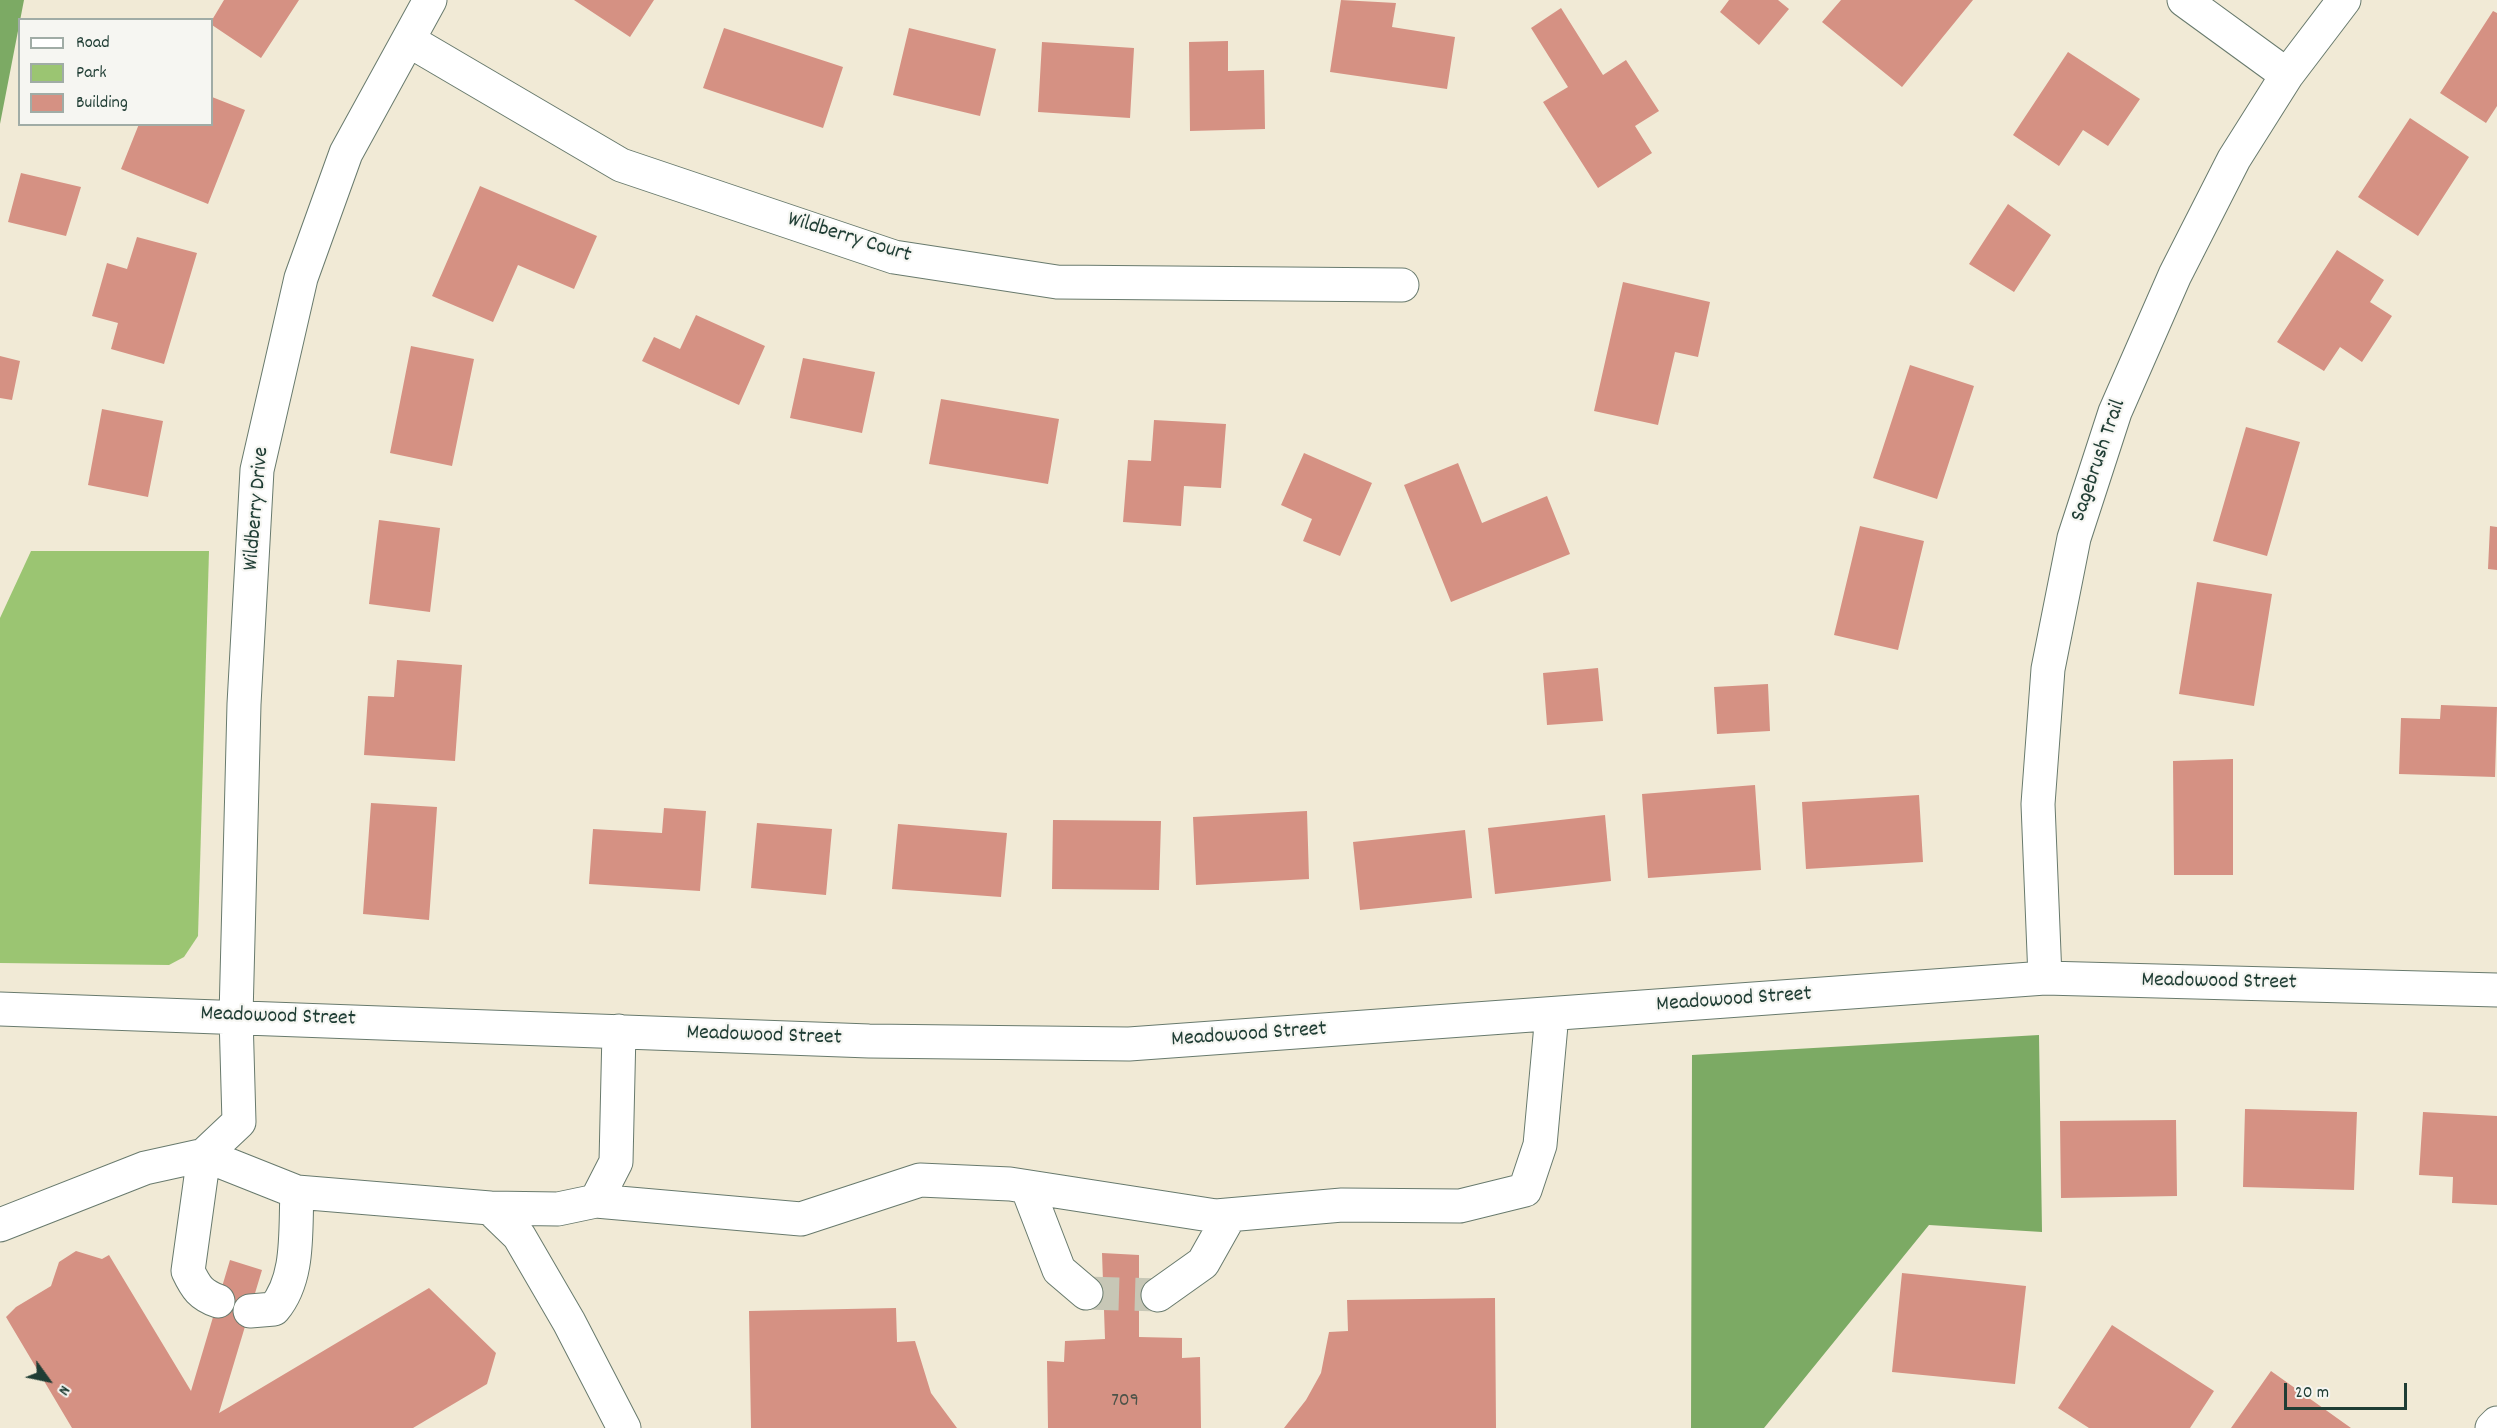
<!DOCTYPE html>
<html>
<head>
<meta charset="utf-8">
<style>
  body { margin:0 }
  #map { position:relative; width:2497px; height:1428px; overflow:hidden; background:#f1ead6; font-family:Dekko,sans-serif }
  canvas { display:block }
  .legend { position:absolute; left:18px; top:18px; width:195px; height:108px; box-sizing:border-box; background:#f6f6f2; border:2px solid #a0aca6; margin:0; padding:8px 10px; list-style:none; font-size:18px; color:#1f3d34 }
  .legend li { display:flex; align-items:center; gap:12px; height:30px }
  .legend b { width:30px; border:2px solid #a0aca6 }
  .north { position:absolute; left:18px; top:1350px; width:60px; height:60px; -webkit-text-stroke:4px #f6f6f2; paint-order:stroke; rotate:123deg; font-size:16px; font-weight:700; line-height:24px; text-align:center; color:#1f3d34 }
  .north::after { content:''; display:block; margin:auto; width:21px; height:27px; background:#1f3d34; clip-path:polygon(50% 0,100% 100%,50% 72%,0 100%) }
  .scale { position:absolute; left:2284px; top:1383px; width:123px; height:27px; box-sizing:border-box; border:3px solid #1f3d34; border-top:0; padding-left:8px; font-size:18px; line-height:21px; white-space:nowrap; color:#1f3d34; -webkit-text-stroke:4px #f6f6f2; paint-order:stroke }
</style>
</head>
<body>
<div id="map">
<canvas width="2497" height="1428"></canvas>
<ul class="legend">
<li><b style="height:8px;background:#fff"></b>Road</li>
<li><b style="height:16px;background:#9bc572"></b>Park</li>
<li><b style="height:16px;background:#d59183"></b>Building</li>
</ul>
<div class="north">N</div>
<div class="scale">20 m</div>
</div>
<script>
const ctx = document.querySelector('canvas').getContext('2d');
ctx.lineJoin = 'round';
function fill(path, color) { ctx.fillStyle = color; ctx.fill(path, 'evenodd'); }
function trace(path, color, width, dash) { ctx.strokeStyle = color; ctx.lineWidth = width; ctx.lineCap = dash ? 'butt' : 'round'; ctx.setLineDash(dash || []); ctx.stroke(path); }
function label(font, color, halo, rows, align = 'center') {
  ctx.font = font + ' Dekko,sans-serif'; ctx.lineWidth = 4.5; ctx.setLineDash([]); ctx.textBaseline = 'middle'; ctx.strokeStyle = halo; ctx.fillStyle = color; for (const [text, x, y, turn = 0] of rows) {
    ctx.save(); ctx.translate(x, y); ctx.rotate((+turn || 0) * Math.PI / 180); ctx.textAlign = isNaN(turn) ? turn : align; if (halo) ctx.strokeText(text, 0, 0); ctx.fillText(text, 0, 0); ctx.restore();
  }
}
fill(new Path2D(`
  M31,551H209L198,936L184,957L169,965L0,963V618Z`), '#9bc572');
fill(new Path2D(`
  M0,0H24L0,124Z
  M2039,1035L2042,1232L1929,1225L1764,1428H1691L1692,1055Z`), '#7caa64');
fill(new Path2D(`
  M224,0H299L261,58L212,25V20Z
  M574,0H654L630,37Z
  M1341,0L1396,3L1392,27L1455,37L1447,89L1330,72Z
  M1729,0H1778L1789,9L1759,45L1720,12Z
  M1841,0H1973L1902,87L1822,22Z
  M1561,8L1603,75L1626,60L1659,111L1635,126L1652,153L1598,188L1543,102L1568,87L1531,28Z
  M2493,11L2497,13V106L2486,123L2440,93Z
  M724,28L843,67L823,128L703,88Z
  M909,28L996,49L980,116L893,95Z
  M1228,41V71L1264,70L1265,129L1190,131L1189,42Z
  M1042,42L1134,48L1130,118L1038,112Z
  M2068,52L2140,99L2108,146L2083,130L2059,166L2013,135Z
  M212,97L245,110L208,204L121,169L139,124H212Z
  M2410,118L2469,157L2418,236L2358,197Z
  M21,173L81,187L66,236L8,222Z
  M480,186L597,236L574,289L518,265L493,322L432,296Z
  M2008,204L2051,235L2014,292L1969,264Z
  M137,237L197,253L164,364L111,349L118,323L92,316L107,263L127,269Z
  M2337,250L2384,280L2370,302L2392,316L2362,362L2340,347L2324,371L2277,342Z
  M1623,282L1710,302L1698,357L1675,352L1658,425L1594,411Z
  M696,315L765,346L739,405L642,361L654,337L680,349Z
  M411,346L474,359L452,466L390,453Z
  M0,356L20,361L12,400L0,398Z
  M803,358L875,372L862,433L790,418Z
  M1910,365L1974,386L1937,499L1873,478Z
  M941,399L1059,419L1048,484L929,464Z
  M102,409L163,421L148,497L88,485Z
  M1154,420L1226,424L1221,488L1184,486L1181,526L1123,522L1128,460L1151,461Z
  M2246,427L2300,442L2267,556L2213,541Z
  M1304,453L1372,483L1340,556L1303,541L1312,519L1281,505Z
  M1458,463L1482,523L1547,496L1570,554L1451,602L1404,485Z
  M379,520L440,528L430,612L369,604Z
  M1860,526L1924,541L1898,650L1834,635Z
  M2490,526L2497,527V570L2488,569Z
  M2197,582L2272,594L2254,706L2179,694Z
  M397,660L462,665L455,761L364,755L368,696L394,697Z
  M1598,668L1603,721L1547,725L1543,673Z
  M1768,684L1770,731L1717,734L1714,687Z
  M2441,705L2497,707L2495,777L2399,774L2401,718L2440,719Z
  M2233,759V875H2174L2173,761Z
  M1755,785L1761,870L1648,878L1642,794Z
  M1919,795L1923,862L1806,869L1802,802Z
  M371,803L437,807L429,920L363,914Z
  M664,808L706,811L700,891L589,884L593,829L662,833Z
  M1307,811L1309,879L1196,885L1193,817Z
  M1605,815L1611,881L1495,894L1488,828Z
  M1053,820L1161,821L1159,890L1052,889Z
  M757,823L832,829L826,895L751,888Z
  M898,824L1007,833L1001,897L892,889Z
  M1465,830L1472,898L1360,910L1353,842Z
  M2245,1109L2357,1112L2354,1190L2243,1187Z
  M2423,1112L2497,1116V1205L2452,1203L2453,1177L2419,1175Z
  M2176,1120L2177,1196L2061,1198L2060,1121Z
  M76,1251L102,1259L109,1255L191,1391L230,1260L262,1270L219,1413L429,1288L496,1353L487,1384L413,1428H72L6,1317L16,1307L51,1286L59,1262Z
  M1102,1253L1139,1255V1337L1182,1338V1358L1200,1357L1201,1428H1048L1047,1361L1064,1362L1065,1341L1105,1339Z
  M1902,1273L2026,1286L2015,1384L1892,1372Z
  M1495,1298L1496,1428H1284L1306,1400L1321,1373L1329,1332L1348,1331L1347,1300Z
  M896,1308L897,1342L915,1341L931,1393L957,1428H751L749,1311Z
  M2112,1325L2214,1391L2190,1428H2089L2058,1408Z
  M2271,1371L2351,1428H2231Z`), '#d59183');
trace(new Path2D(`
  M1086,1293L1158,1295`), '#c7c7b6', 33, [33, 16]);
const minor = new Path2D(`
  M2184,0L2287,75
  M408,40L621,165L894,257L1057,282L1402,285
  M2045,978L2038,804L2048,669L2074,538L2115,412L2175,275L2234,159L2287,75L2344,0
  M0,1009L869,1041L1129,1044L2045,978L2497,990
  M1027,1187L1059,1270L1086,1293
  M596,1201L801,1219L920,1180L1010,1184L1216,1216L1342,1205L1460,1206L1525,1190L1540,1145L1552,1014
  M490,1208L558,1209L596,1201L616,1162L619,1031
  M0,1225L145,1168L204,1155L239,1122L236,1016L244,704L257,470L301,278L346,153L430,0
  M1158,1295L1203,1263L1230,1215
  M218,1301C201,1295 196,1288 188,1271L204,1155L297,1192L490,1208L519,1236L569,1322L624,1428
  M250,1311L274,1309C300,1278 295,1231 297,1192
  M2492,1428L2497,1423`);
trace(minor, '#687a6d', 35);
trace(minor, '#fff', 33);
label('20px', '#4c5248', null, [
  ["709",1125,1402]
]);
label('22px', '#1f3d34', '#f6f6f2', [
  ["Wildberry Court",849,239,17],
  ["Sagebrush Trail",2100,461,-71],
  ["Wildberry Drive",258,509,-85],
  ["Meadowood Street",2219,983,1],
  ["Meadowood Street",1734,1001,-4],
  ["Meadowood Street",278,1018,2],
  ["Meadowood Street",1249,1036,-4],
  ["Meadowood Street",764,1037,2]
]);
</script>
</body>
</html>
